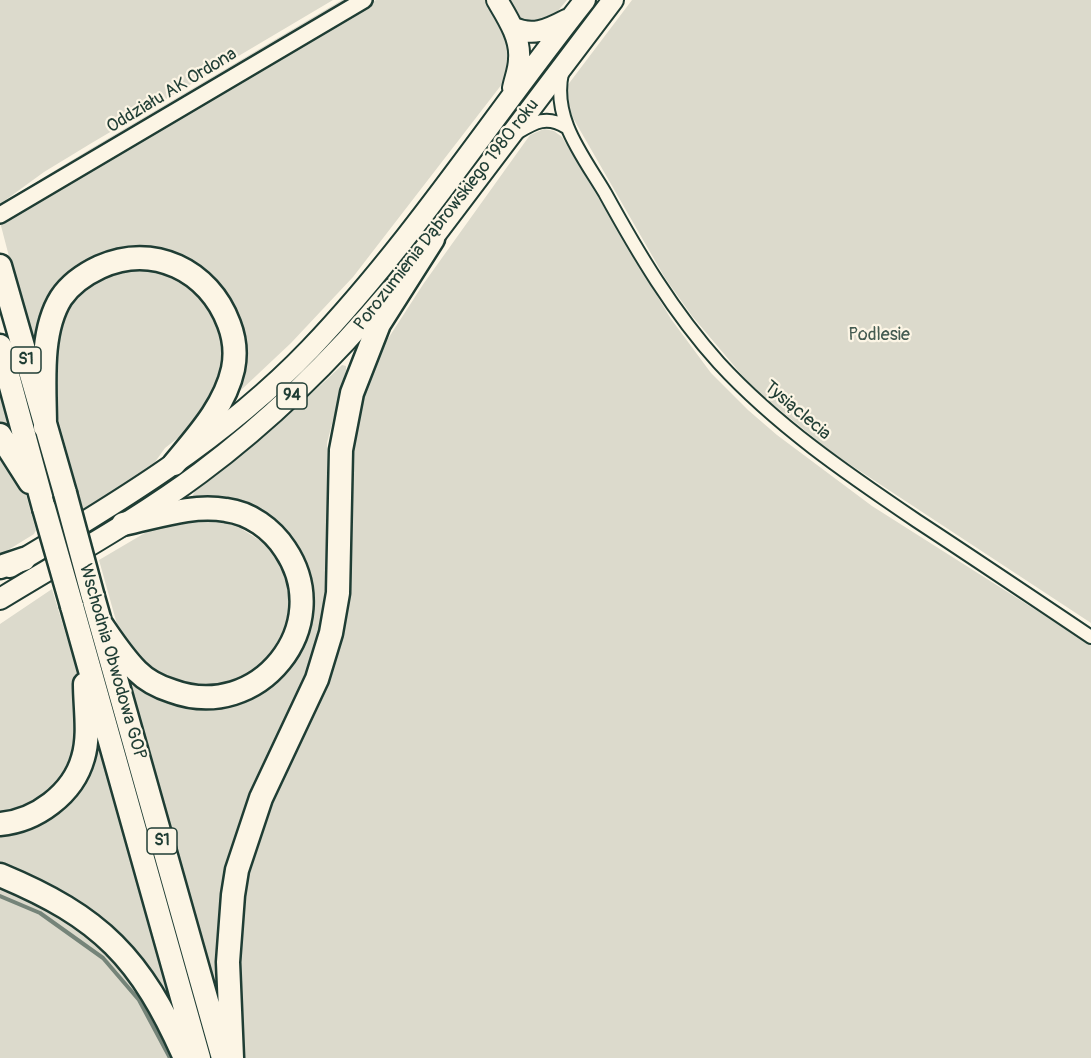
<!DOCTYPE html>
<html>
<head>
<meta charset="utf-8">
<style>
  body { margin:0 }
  canvas { display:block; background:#fcf5e5 }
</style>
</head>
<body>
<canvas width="1091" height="1058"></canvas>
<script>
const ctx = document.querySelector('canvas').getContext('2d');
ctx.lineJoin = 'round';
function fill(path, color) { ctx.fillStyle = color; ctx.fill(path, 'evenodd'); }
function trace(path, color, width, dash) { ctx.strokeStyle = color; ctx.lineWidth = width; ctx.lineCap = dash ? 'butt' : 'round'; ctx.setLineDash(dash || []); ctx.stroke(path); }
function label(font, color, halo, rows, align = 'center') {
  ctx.font = font + ' Pangolin,sans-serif'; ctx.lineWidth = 4.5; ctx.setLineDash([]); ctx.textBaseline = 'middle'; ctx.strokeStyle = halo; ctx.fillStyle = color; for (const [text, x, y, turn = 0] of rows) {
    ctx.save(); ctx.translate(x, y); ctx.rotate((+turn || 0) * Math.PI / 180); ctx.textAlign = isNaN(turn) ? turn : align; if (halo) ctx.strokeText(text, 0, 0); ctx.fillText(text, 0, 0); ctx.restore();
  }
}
fill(new Path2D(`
  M0,0H333L90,144L44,172L0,204Z
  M342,0H352L21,195L41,179L92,148Z
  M376,0H487L512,47L509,75L353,277L291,343L240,391L232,395L236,376L207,278L96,259L36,360L0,222Z
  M505,0H567C555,14 540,37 519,20C514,15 509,6 505,0Z
  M632,0H1091V623L831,452L752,387L692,316L665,278L569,111L566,102L567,86Z
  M544,129L554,131L562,137L671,319L711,373L748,410L777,435L872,506L1091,645V1058H240L236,964L245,882L263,823L311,716L356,412L382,348L424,283L530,135Z
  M154,268L182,277L215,310L226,351L223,378L193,426L165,448L155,462L116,489L83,509L54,404L52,348L70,299L108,272Z
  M342,365L346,366V370L327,443L328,588L320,651L250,805L225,1027L123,667L166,698L287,670L300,556L197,502L192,497L195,491C247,452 295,410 342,365Z
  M0,391V392L16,443L0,425Z
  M0,446L24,488L36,530L34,534L0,555Z
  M201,519L221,521L240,528L272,548L284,561L296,609L269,666L211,691L174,685L139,662L120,635L99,560L155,527L171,522Z
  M52,589L78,675L82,710L79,748L53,793L0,818V624Z
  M94,716L167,988L178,1021L152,980L0,866V834L40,821Z
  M0,883L47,904L114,953L182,1058H0Z`), '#dcdacc');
trace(new Path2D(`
  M0,896L40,913L103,958L139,1000L170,1058`), '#758479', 4);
const minor = new Path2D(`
  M562,73C552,119 583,156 605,193C638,253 673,312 719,363C777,426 846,473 917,521C975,559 1033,598 1091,637
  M518,132C535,122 547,115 566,127`);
const tertiary = new Path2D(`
  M0,215L364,0`);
const primary = new Path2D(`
  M497,0C507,17 521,38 519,59C519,69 515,78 513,88
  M512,27C532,37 547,30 566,20
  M423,251L613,0
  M10,567C116,504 224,439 310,349C412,242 493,116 585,0
  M0,599C67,558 137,520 200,473C271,420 334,358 391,290`);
const motorway = new Path2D(`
  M0,266L65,493
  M0,346L44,508
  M45,427C45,388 39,333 61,298C71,283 85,274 100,267C153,243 209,270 229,324C234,337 236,354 233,369C225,406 197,436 174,464
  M0,435L30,482
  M0,567L24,559
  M93,597L223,1058
  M72,606L199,1058
  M101,624C112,640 123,657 137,671C147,681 159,687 172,691C258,723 337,626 285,549C272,529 250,513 226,510C192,504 157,517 123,524
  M0,824C36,821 73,794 83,758C90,735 85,708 85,684
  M0,875C101,917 141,958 185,1058
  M232,1058L228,962L233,895L237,870L261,798L317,679L331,633L338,593L341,450L352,393L379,324L433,239`);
trace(minor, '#1f3d34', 16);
trace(tertiary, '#1f3d34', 20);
trace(primary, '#1f3d34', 24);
trace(motorway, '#1f3d34', 27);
trace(minor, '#fcf5e5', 12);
trace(tertiary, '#fcf5e5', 15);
trace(primary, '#fcf5e5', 20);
trace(motorway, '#fcf5e5', 22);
const motorwayBridge = new Path2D(`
  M65,493L93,597
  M44,508L72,606`);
trace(motorwayBridge, '#1f3d34', 27, []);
trace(motorwayBridge, '#fcf5e5', 22);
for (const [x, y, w] of [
  [26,360,30],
  [292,396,30],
  [162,841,30]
]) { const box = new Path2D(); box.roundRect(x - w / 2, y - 13, w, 26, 4.5); ctx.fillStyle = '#fcf5e5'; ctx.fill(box); trace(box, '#1f3d34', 1.5); }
label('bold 16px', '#1f3d34', null, [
  ["S1",26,360],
  ["94",292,396],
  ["S1",162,841]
]);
label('18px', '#1f3d34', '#fcf5e5', [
  ["Oddziału AK Ordona",172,91,-31],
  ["Porozumienia Dąbrowskiego 1980 roku",447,215,-52],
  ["Tysiąclecia",797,411,40],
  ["Wschodnia Obwodowa GOP",112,662,74]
]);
label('18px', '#455c52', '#fcf5e5', [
  ["Podlesie",879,335]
]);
</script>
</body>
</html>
